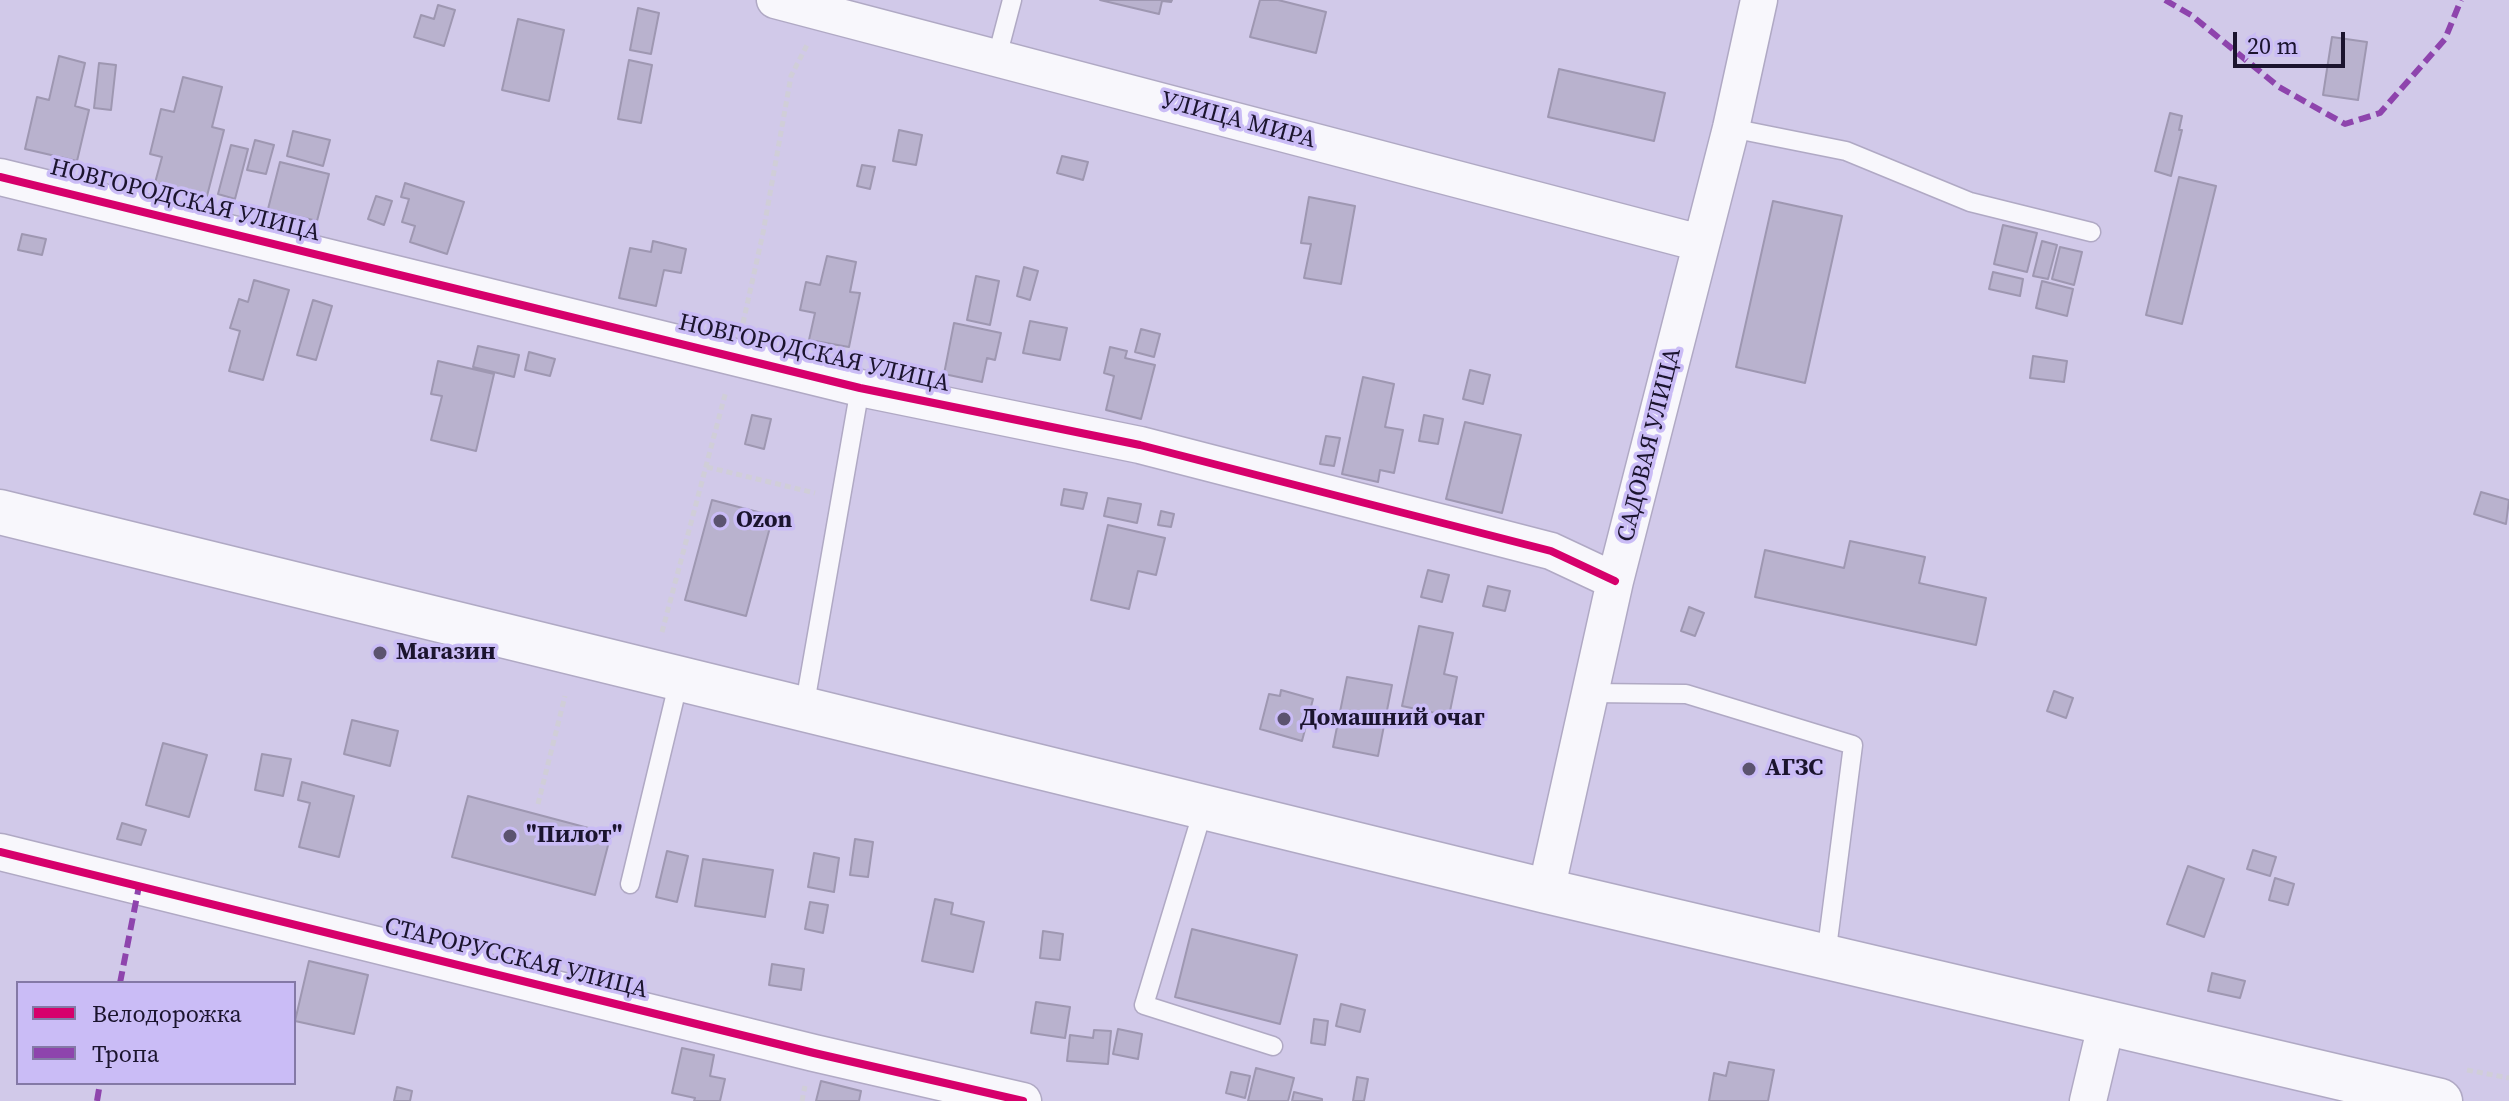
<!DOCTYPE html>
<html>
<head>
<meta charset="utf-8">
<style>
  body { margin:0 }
  #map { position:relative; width:2509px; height:1101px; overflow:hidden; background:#d1c9e9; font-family:"Source Serif 4",serif }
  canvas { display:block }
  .legend { position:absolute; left:16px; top:981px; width:280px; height:104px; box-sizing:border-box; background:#cabcf6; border:2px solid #8479a6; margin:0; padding:10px 14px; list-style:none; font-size:24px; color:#1b142e }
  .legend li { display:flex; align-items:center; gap:16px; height:40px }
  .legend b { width:40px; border:2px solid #8479a6 }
  .scale { position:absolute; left:2233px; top:32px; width:112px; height:36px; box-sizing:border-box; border:4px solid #1b142e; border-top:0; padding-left:10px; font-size:24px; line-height:28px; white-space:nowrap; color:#1b142e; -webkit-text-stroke:6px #cabcf6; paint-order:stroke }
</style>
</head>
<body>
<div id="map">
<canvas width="2509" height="1101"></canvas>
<ul class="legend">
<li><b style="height:10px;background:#d6006c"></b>Велодорожка</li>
<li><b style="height:10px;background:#8e44ad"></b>Тропа</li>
</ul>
<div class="scale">20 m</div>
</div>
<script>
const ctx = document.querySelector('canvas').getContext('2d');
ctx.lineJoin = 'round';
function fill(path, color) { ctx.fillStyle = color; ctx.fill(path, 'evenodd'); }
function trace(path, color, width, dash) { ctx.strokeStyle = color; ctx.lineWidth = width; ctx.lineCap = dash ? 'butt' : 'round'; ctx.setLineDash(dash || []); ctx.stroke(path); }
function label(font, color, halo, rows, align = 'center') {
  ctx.font = font + ' "Source Serif 4",serif'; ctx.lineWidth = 7; ctx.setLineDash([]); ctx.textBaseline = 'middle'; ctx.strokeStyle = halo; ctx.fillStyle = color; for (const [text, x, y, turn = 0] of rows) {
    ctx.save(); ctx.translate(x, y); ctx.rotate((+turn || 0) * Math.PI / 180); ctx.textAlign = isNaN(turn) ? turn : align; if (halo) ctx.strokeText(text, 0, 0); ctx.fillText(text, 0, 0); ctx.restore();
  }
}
const building = new Path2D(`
  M1100,0H1172L1171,2L1162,1L1159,14Z
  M1260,0H1278L1326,12L1316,53L1250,37Z
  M438,5L455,10L444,46L414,37L421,15L434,19Z
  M638,8L659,13L651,54L630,50Z
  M518,19L564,30L549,101L502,90Z
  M2332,37L2367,42L2358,100L2323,95Z
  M59,56L85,63L75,106L89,110L77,161L25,149L37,97L49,100Z
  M629,60L652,65L641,123L618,119Z
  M99,63L116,65L111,110L94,108Z
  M1559,69L1665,93L1654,141L1548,117Z
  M183,77L222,87L212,127L224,130L207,196L155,183L162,157L150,154L161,109L174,112Z
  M2170,113L2182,116L2179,130H2182L2171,176L2155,171Z
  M899,130L922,135L916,165L893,161Z
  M293,131L330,140L323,166L287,156Z
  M255,140L274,145L266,174L247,170Z
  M231,145L248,149L235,199L218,194Z
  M1062,156L1088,162L1083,180L1057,173Z
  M280,162L329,174L317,221L268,209Z
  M862,165L875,167L870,189L857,186Z
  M2179,177L2216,186L2182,324L2146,315Z
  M405,183L464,202L447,254L410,242L415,226L402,222L409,199L401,197Z
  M376,196L392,201L384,225L368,219Z
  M1309,197L1355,206L1341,284L1304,278L1311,244L1301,243Z
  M1773,201L1842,216L1805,383L1736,367Z
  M2003,225L2037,233L2027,272L1994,264Z
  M22,234L46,239L42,255L18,250Z
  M653,241L686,249L681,273L664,270L656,306L619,298L630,248L651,252Z
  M2042,241L2057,245L2048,279L2033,276Z
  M2060,247L2082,252L2074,285L2052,279Z
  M827,256L856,262L850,292L860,293L849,347L809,340L815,313L800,310L806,282L820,285Z
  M1024,267L1038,271L1030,300L1017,296Z
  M1993,272L2023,279L2020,296L1989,289Z
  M976,276L999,281L990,325L967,320Z
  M254,280L289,290L263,380L229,371L240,331L230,328L239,299L248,302Z
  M2042,281L2073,289L2067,316L2036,308Z
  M313,300L332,306L316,360L297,355Z
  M1030,321L1067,328L1060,360L1023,353Z
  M954,323L1001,333L995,360L987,358L982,382L944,374Z
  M1141,329L1160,334L1154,357L1135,352Z
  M478,346L519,355L514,377L473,367Z
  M1110,347L1127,351L1125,358L1155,365L1141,419L1106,410L1114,376L1104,373Z
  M529,352L555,359L550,376L525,370Z
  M2033,356L2067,361L2064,382L2030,378Z
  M438,361L494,374L476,451L431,440L442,396L431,394Z
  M1470,370L1490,375L1483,404L1463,399Z
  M1363,377L1394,384L1385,427L1403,430L1394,473L1380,470L1378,482L1342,474Z
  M752,415L771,419L764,449L745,444Z
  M1424,415L1443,419L1438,444L1419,441Z
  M1465,422L1521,435L1502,513L1446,499Z
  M1326,436L1340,438L1334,466L1320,464Z
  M1064,489L1087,493L1083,509L1061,505Z
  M2481,492L2509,500L2506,524L2474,514Z
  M1108,498L1141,504L1137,523L1104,516Z
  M712,500L773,516L746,616L685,600Z
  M1161,511L1174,514L1171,527L1158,525Z
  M1108,525L1165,538L1156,575L1138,571L1129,609L1091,600Z
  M1850,541L1925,557L1919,583L1986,598L1976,645L1755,597L1765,550L1844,568Z
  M1428,570L1449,575L1442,602L1421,597Z
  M1488,586L1510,591L1505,611L1483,606Z
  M1689,607L1704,613L1695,636L1681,631Z
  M1419,626L1453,633L1444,674L1457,677L1449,716L1402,706Z
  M1347,677L1392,685L1378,756L1333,747Z
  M1281,690L1313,699L1302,741L1260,729L1269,694L1280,696Z
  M2054,691L2073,698L2066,718L2047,711Z
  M352,720L398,731L390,766L344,754Z
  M163,743L207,755L189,817L146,805Z
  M262,754L291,759L283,796L255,790Z
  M302,782L354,796L339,857L299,847L310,803L298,800Z
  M468,796L611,834L595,895L452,857Z
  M122,823L146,830L141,845L117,839Z
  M855,839L873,842L868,877L850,875Z
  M2253,850L2276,857L2270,876L2247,869Z
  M667,851L688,856L677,902L656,897Z
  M814,853L839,858L834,892L808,887Z
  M703,859L773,870L765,917L695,906Z
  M2188,866L2224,879L2204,937L2167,924Z
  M2275,878L2294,884L2288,905L2269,900Z
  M935,899L953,903L951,914L984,922L973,972L922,961Z
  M810,902L828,905L823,933L805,929Z
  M1192,929L1297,955L1280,1024L1175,997Z
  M1043,931L1063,934L1060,960L1040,958Z
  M309,961L368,975L354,1034L295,1021Z
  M772,964L804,969L801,990L769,985Z
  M2212,973L2245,981L2240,998L2208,991Z
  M1036,1002L1070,1007L1065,1038L1031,1033Z
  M1341,1004L1365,1010L1360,1032L1336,1026Z
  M1314,1019L1328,1021L1325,1045L1311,1043Z
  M1118,1029L1142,1034L1138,1059L1113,1054Z
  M1094,1030L1111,1031L1108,1064L1067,1061L1070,1035L1093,1038Z
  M682,1048L714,1055L710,1076L725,1079L720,1101H694L695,1098L672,1093Z
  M1729,1062L1774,1070L1768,1101H1709L1714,1073L1726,1076Z
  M1256,1068L1294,1078L1288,1101H1248Z
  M1231,1072L1250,1076L1245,1098L1226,1093Z
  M1357,1077L1368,1079L1364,1101H1353Z
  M821,1081L861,1091L859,1101H816Z
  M397,1087L412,1091L410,1101H394Z
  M1294,1092L1322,1099V1101H1292Z`);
fill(building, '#b9b2ce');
trace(building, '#9e97b1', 2);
const service = new Path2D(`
  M997,57L1012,0
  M1731,128L1846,151L1970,202L2091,232
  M1591,693L1686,694L1853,745L1826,956
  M804,709L860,388
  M1204,807L1144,1005L1273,1046
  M630,884L679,680`);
const minor = new Path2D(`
  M775,0L1700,243
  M0,177L860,388L1140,445L1551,551L1615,581
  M0,852L814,1053L1023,1101
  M1546,891L1615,581L1731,128L1759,0
  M2088,1101L2107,1021`);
const primary = new Path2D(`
  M0,512L1546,891L2440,1101`);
trace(service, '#b0a9c4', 21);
trace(minor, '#b0a9c4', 39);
trace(primary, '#b0a9c4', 47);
trace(new Path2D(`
  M743,323L763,233L791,76L807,45
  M707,467L815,493
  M662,632L726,391
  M538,804L565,696
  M2467,1070L2509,1078
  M802,1101L805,1086`), '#d0ced8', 5, [6, 4]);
trace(service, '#f8f7fc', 18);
trace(minor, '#f8f7fc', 36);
trace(primary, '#f8f7fc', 44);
trace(new Path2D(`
  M2165,0L2191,15L2279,87L2345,124L2380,113L2445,39L2461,0
  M120,983L139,886
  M97,1101L100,1083`), '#8e44ad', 6, [12, 6]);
trace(new Path2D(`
  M0,177L860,388L1140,445L1551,551L1615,581
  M0,852L814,1053L1023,1101`), '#d6006c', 8);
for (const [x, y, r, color] of [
  [720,521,8,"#5b536f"],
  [380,653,8,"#5b536f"],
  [1284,719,8,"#5b536f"],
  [1749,769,8,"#5b536f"],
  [510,836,8,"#5b536f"]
]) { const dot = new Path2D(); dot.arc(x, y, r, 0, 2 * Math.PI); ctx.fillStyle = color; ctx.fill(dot); trace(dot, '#cabcf6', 3); }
label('24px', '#1b142e', '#cabcf6', [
  ["УЛИЦА МИРА",1238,121,15],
  ["НОВГОРОДСКАЯ УЛИЦА",185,201,14],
  ["НОВГОРОДСКАЯ УЛИЦА",814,354,13],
  ["САДОВАЯ УЛИЦА",1650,445,-76],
  ["СТАРОРУССКАЯ УЛИЦА",516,959,14]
]);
label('bold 24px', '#1b142e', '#cabcf6', [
  ["Ozon",736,521],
  ["Магазин",396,653],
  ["Домашний очаг",1300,719],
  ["АГЗС",1765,769],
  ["\"Пилот\"",526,836]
], 'left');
</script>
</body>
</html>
